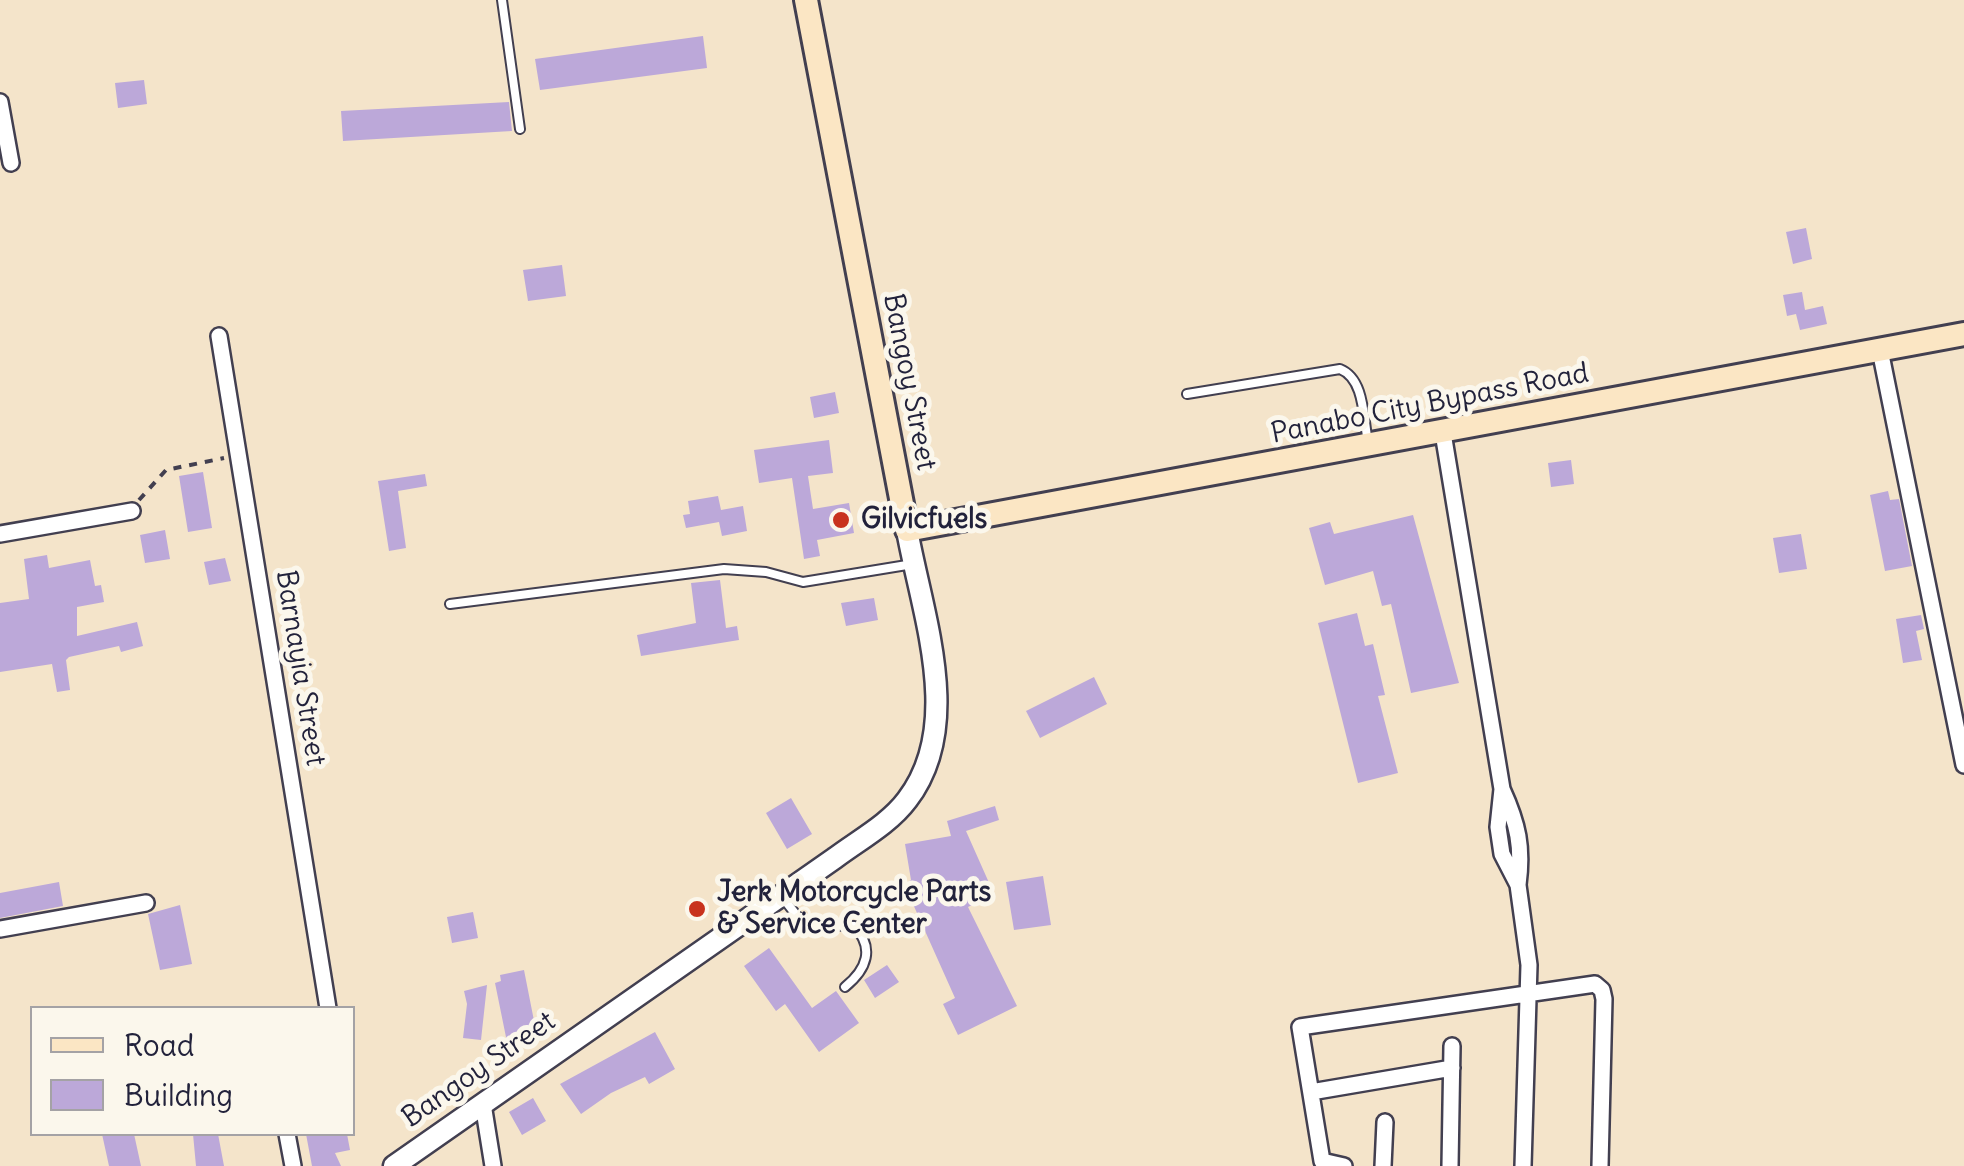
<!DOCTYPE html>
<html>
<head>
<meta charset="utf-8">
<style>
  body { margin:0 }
  #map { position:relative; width:1964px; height:1166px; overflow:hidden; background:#f4e4ca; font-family:Delius,sans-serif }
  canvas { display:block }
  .legend { position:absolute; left:30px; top:1006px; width:325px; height:130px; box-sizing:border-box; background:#fbf7ec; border:2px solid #a4a2a5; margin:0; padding:12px 18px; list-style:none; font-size:30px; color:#22223b }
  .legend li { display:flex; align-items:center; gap:20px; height:50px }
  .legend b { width:50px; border:2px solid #a4a2a5 }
</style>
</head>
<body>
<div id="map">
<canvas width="1964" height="1166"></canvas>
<ul class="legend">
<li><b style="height:12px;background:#fbe6c4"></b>Road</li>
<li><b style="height:28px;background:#bca8d9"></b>Building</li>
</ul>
</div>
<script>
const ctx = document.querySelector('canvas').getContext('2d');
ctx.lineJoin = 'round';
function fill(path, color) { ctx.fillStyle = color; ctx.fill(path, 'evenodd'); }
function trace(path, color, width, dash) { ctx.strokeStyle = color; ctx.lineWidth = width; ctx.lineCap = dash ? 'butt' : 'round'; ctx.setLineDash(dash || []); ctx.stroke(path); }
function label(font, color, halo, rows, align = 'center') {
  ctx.font = font + ' Delius,sans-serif'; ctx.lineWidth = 10; ctx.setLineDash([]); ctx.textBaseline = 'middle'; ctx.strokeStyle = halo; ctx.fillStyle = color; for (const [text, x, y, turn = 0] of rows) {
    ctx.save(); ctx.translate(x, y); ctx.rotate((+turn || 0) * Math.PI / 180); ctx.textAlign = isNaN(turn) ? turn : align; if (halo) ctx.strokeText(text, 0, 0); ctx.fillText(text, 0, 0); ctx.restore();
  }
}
fill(new Path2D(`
  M703,36L707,68L540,90L535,59Z
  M144,80L147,104L118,108L115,83Z
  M509,102L512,131L343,141L341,111Z
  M1806,228L1812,259L1793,264L1786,232Z
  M562,265L566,296L528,301L523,270Z
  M1802,292L1805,310L1823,306L1827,324L1800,330L1796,314L1787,316L1783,295Z
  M835,392L839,413L814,418L810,397Z
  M829,440L833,473L808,476L813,509L849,503L854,533L817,540L820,556L804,559L792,478L759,483L754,450Z
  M1571,460L1574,484L1551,487L1548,463Z
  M203,472L212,528L188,532L179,476Z
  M425,474L427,486L398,491L406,548L389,551L378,481Z
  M1888,491L1890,500L1899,499L1912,566L1885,571L1870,495Z
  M718,496L721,510L743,506L747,531L722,536L719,522L686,528L683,515L690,514L688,501Z
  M1413,515L1459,683L1411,693L1391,604L1382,606L1373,571L1325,585L1309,528L1330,522L1334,534Z
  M165,530L170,559L145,563L140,535Z
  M1801,534L1807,569L1779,573L1773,538Z
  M47,555L49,568L90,560L95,586L101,585L104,602L77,607V636L137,622L143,646L121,652L119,646L69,657L66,660L70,690L57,692L52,664L0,672V603L29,599L24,559Z
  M225,558L231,581L209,585L204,562Z
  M720,580L726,628L737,626L739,640L641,656L637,635L696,623L691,583Z
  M874,598L878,620L846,626L841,603Z
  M1357,613L1365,646L1373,644L1385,695L1378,696L1398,773L1358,783L1318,623Z
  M1921,615L1924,629L1916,631L1922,660L1903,663L1896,619Z
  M1094,677L1107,704L1040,738L1026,711Z
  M791,798L812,834L787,849L766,813Z
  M995,806L999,820L966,831L994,894L968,907L1017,1006L958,1035L943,1004L955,998L904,884L911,880L905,844L951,836L947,821Z
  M1043,876L1051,925L1014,930L1006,882Z
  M59,882L63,906L0,918V893Z
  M180,905L192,964L160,970L148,914Z
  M473,912L478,938L452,943L447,917Z
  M769,948L812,1008L836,991L859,1023L819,1052L785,1004L776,1011L744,966Z
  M887,965L899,982L875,998L864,980Z
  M524,970L537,1036L507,1042L495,983L501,981L500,975Z
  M487,985L481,1040L463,1038L467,1004L464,991Z
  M655,1032L675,1069L649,1084L645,1077L611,1093L581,1114L560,1084Z
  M533,1098L546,1121L522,1135L509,1112Z
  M102,1134H134L141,1166H109Z
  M193,1134H218L224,1166H196Z
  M306,1134H347L350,1150L335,1153L341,1166H312Z`), '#bca8d9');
const service = new Path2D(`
  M502,0L520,129
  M1187,394L1340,369C1365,379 1363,418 1368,442
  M450,604L724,569L766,572L803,582L913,564
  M784,899C818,945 808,922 854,926C875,948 867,969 845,987`);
const minor = new Path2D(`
  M0,102L11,163
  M219,336L328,1008
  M1880,350L1964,765
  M1443,433L1502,789L1498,827L1502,854L1518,885L1529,965L1523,1166
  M0,534L132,511
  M1502,789C1518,824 1523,847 1518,885
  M0,929L146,903
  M1311,1092L1452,1068
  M483,1104L493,1166
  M287,1134L293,1166
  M1344,1166L1322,1161L1300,1027L1595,984L1602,990L1604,999L1600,1166
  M1383,1166L1385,1122
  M1450,1166L1452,1046`);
const tertiary = new Path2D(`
  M394,1166L835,858C859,840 889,824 907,800C965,725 922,614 907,530`);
const secondary = new Path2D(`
  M806,0L907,530L1964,334`);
trace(service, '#423f50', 12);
trace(minor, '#423f50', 20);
trace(tertiary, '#423f50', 25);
trace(secondary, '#423f50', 28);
trace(new Path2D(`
  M139,500L166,470L224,458`), '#423f50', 4, [8, 8]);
trace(service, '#fff', 8);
trace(minor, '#fff', 15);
trace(tertiary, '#fff', 20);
trace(secondary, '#fbe6c4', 22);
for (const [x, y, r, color] of [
  [841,520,10,"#c8321e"],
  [697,909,10,"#c8321e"]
]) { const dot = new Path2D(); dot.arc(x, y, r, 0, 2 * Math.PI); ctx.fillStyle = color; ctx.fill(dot); trace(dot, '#fbf7ec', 4); }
label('28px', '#22223b', '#fbf7ec', [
  ["Bangoy Street",909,382,79],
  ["Panabo City Bypass Road",1430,404,-11],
  ["Barnayia Street",300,668,81],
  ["Bangoy Street",479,1070,-35]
]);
label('bold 28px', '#22223b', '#fbf7ec', [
  ["Gilvicfuels",861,520],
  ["Jerk Motorcycle Parts",717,893],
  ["& Service Center",717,925]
], 'left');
</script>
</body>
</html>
